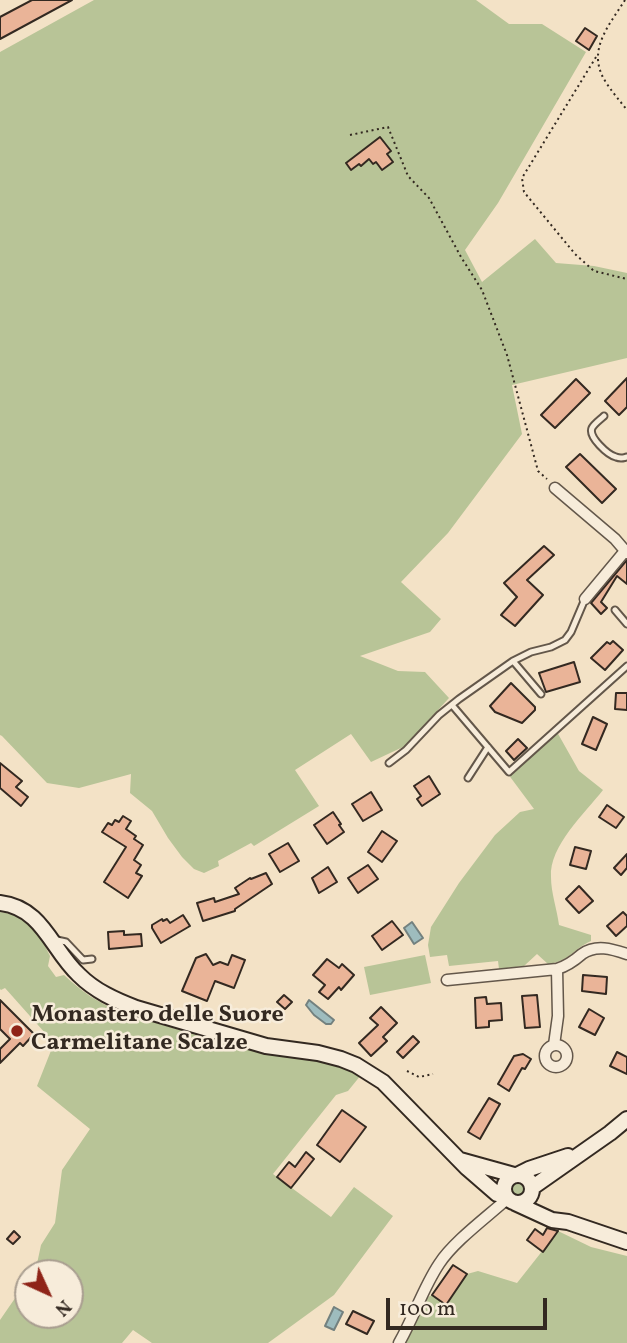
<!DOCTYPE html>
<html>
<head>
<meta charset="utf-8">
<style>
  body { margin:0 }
  #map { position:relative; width:627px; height:1343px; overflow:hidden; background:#f3e2c6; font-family:Vollkorn,serif }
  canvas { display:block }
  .north { position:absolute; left:14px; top:1259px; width:70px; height:70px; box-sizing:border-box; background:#f7ecda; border:2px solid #a99e90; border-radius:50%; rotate:135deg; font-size:19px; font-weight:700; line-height:28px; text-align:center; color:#332921 }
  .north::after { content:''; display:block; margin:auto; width:24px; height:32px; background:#8f2418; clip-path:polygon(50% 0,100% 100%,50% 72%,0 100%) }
  .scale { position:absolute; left:386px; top:1298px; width:161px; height:32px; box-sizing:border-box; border:4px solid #332921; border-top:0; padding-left:9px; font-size:21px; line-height:24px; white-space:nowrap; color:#332921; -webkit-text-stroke:5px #f7ecda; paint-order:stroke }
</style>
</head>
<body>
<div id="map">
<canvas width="627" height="1343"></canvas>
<div class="north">N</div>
<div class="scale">100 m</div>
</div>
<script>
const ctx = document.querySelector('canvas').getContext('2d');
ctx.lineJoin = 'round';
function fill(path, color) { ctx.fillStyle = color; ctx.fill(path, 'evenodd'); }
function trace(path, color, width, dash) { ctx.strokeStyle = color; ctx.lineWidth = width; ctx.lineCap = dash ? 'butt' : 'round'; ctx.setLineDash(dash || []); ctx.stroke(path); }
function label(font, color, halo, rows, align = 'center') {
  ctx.font = font + ' Vollkorn,serif'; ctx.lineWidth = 5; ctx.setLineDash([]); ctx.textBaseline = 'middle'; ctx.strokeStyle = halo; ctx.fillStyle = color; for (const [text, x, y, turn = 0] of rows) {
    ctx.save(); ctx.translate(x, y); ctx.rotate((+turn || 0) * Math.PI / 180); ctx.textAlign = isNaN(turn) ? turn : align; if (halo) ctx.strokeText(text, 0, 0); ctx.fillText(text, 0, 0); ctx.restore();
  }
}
fill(new Path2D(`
  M94,0H476L509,24H542L586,52L498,203L465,250L482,282L535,239L556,263L594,266L627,273V358L512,385L522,434L448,533L401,582L441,619L430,632L360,656L398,671L425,672L449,698L405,746L371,762L351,734L295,770L319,806L254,846L251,843L218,861L219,866L204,873L194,869L182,857L168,838L152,811L130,793L131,774L79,788L47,783L2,736L0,735V52Z
  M557,732L579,771L603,790C585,813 549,846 551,877C551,893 557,909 559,925L591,935V941C573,949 570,961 548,964L537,954L524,966L499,969L498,961L449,966L447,955L430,957L428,945L431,927L459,883L495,835L520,812L534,809L508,774Z
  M0,912L16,915L30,923L38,932L50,956L48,966L56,977L64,975C81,991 97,1002 118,1011C164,1025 210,1040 257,1052C291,1061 331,1056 361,1075L348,1091L336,1095L273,1174L331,1217L354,1187L393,1216L334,1295L268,1343H152L133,1330L122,1343H0V1320L20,1291L28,1289V1315H70V1273H35L41,1245L55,1223L62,1170L90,1129L37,1086L54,1043L5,988L1,990L0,989Z
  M425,955L431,983L370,995L364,967Z
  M509 1190a10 10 0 1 1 20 0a10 10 0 1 1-20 0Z
  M558,1231L591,1247L627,1256V1343H404L426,1298L432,1295L446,1304L467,1274L478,1271L517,1283Z`), '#b8c497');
const water = new Path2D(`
  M412,922L423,938L414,944L404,928Z
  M309,1000L334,1020L331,1024H326L314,1015L306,1005Z
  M334,1307L343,1312L334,1330L325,1326Z`);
fill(water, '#9ebcbe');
trace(water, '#73817f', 2);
const building = new Path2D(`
  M32,0H72L0,39V17Z
  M585,28L597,36L589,50L576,41Z
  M380,137L391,151L387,154L393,162L382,170L376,162L373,164L369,159L361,166L359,164L351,170L346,163Z
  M627,378V407L619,415L605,401Z
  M576,379L590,393L555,428L541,415Z
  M580,454L616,489L602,503L566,467Z
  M544,546L554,555L527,580L543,595L515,626L501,615L517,597L504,583Z
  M627,560V584L617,576L601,602L607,608L601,614L591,603Z
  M613,641L623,650L605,670L591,658L607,642L610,644Z
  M574,662L580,682L546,692L539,673Z
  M511,683L535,707V710L522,723L495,712L490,706Z
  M616,693H627V710L615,709Z
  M593,717L607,724L596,750L582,744Z
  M518,739L527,748L514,760L506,751Z
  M0,763L22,781L16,787L28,797L21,806L0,788Z
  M429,776L440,794L422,806L417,799L421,796L414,786Z
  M371,792L382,810L363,821L352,804Z
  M607,805L624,817L616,828L599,817Z
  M333,812L341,824L339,825L344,832L327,844L314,825Z
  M123,816L131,821L126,829L136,836L134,839L143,845L134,860L141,865L136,873L142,876L128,898L104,882L126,847L102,832L108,823L112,825L115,820L119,822Z
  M382,831L397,841L382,862L368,852Z
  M288,843L299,861L280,872L269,854Z
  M575,847L591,851L586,869L570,865Z
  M627,854V868L621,875L614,868Z
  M368,865L378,879L358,893L348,878Z
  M328,867L337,882L319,893L312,878Z
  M266,873L272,884L235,909V911L203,921L197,903L214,898L215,902L239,894L235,888L250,878L251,879Z
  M579,886L593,901L579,913L566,899Z
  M623,912L627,916V926L616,936L607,926Z
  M183,915L190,926L161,943L152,928V925L162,919L163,921L167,919L170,923Z
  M392,921L403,935L382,950L372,936Z
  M124,931V935L141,934L142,946L109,949L108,932Z
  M206,954L213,965L220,962L228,965L232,955L245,960L234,988L215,981L207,1001L182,991L196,958Z
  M327,959L339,968L342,964L354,975L341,990L339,987L328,999L319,992L325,985L313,975Z
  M583,975L607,977L606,994L582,991Z
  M284,995L292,1002L285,1009L277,1002Z
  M537,995L540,1027L525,1028L522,996Z
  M486,997L487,1004L501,1003L502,1020L489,1021V1027L476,1028L475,998Z
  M0,1000L34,1034L23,1046L20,1043L0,1063V1049L10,1039L0,1029Z
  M381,1007L397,1023L383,1037L387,1041L371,1056L359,1043L378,1025L370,1018Z
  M589,1009L604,1018L595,1035L579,1027Z
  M413,1036L419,1042L403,1058L397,1052Z
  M617,1052L627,1057V1074L610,1066Z
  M523,1054L531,1059L525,1069L522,1068L509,1091L498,1084L514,1056Z
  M489,1098L500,1104L480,1139L468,1132Z
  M342,1110L366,1127L340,1162L317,1145Z
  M306,1152L314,1159L291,1188L277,1177L289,1162L295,1167Z
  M547,1228L558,1231L543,1252L527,1240L535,1229L543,1235Z
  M14,1231L20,1237L13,1244L7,1239Z
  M453,1265L467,1274L446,1305L432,1295Z
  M353,1311L374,1321L367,1334L346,1324Z`);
fill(building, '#eab498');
trace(building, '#332921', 2);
const service = new Path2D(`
  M604,416C601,419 594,424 592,428C588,437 608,455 616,457C621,459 622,458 627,457
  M615,610L627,624
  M513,661L541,694
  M452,705L509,772L627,666
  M389,763L406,750L439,715L459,699L513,661L531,652L551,647L565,640L571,632L585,599
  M468,778L488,747
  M57,940L66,942L83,960L92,959`);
const minor = new Path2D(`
  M555,488L615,539L627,553
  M585,599L625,551
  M447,980L557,969C567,966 574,961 582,954C596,944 612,949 627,954
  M545 1056a11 11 0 1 1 22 0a11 11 0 1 1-22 0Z
  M554,1045L558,1016L557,969
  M399,1343C414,1317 423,1288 439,1264C453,1242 487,1217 507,1199`);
const secondary = new Path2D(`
  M0,903C43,908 51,949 79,975C95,991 115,1000 136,1008L266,1046L318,1053L341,1059L356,1065L383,1082L467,1168L497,1194L506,1196
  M460,1160L514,1175
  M504 1189a14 14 0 1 1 28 0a14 14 0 1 1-28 0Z
  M517,1175L529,1169L568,1156
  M533,1187L610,1133L627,1119
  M515,1203L552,1220L568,1222L627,1242`);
trace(service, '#63574a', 9);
trace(minor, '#63574a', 13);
trace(secondary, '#332921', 18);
trace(new Path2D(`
  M625,0C608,27 585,52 607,84C613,93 620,101 627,110
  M596,57L522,178L524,192L575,254L594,271L627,279
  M350,135L388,127L408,176L429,198L461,257L482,290L507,355L538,471L547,479
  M407,1071L419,1077L433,1074`), '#332921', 2, [2, 3.5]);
trace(service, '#f7ecda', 5);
trace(minor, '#f7ecda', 10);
trace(secondary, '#f7ecda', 14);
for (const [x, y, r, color] of [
  [17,1031,7,"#8f2418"]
]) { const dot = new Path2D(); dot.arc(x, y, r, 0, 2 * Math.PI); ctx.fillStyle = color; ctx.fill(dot); trace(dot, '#f7ecda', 2.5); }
label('bold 24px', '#332921', '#f7ecda', [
  ["Monastero delle Suore",31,1017],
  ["Carmelitane Scalze",31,1045]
], 'left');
</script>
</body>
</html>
